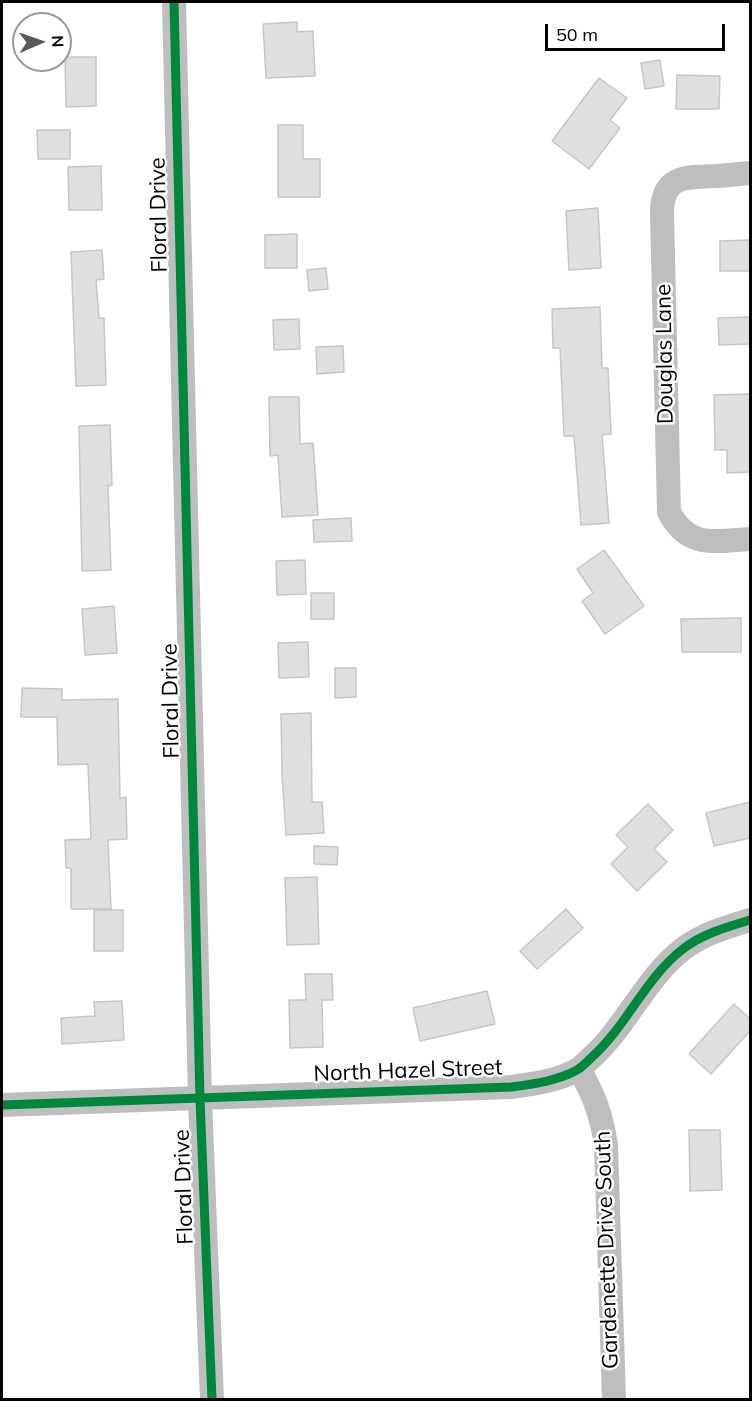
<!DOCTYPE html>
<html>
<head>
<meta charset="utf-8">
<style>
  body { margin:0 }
  #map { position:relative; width:752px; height:1401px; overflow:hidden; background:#fff; font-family:Mulish,sans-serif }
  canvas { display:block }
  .frame { position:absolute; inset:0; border:3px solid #000; pointer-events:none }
  .north { position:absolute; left:12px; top:12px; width:60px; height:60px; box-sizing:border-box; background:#fff; border:2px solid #999; border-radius:50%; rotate:88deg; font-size:16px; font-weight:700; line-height:24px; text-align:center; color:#000 }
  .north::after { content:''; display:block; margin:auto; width:21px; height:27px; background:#595959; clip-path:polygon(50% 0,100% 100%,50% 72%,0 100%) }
  .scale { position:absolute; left:545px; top:24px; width:180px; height:27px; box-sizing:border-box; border:3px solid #000; border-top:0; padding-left:8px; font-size:18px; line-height:21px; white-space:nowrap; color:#000; -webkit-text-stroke:4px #fff; paint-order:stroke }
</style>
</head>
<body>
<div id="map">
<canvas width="752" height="1401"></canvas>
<div class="frame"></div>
<div class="north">N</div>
<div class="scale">50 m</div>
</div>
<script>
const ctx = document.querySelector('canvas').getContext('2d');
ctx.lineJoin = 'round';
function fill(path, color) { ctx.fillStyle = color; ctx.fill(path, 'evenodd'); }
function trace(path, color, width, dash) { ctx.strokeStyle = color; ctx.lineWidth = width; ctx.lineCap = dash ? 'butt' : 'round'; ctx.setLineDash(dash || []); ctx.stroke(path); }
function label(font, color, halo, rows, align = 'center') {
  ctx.font = font + ' Mulish,sans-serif'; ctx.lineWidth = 5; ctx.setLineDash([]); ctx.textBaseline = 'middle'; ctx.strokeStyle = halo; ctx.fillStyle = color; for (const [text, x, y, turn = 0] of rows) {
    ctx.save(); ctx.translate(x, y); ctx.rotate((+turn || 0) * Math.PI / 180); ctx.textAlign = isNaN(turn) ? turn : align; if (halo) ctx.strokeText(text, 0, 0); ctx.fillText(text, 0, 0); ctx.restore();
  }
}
const building = new Path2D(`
  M297,22V32L313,31L315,76L266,78L263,24Z
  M65,57H96V106L66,107Z
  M660,60L664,86L645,89L641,63Z
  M677,75L720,76L719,109H676Z
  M599,78L627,98L610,120L620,128L589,169L552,141Z
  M278,125H303V159H320V197H278Z
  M37,130H70V159H38Z
  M101,166L102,210H69L68,167Z
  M598,208L601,268L569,270L566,211Z
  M297,234V268H265V235Z
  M750,240V271H720V241Z
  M102,250L104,279L96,280L99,318H104L106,385L76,386L71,252Z
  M326,268L328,289L309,291L307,270Z
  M600,307L602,368H608L611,434L602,435L609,523L581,525L574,436H564L560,348H553L552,309Z
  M750,317V344L719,345L718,318Z
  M299,319L300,349L274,350L273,320Z
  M343,346L344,372L317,374L316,347Z
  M750,394V472L727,473V450H715L714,395Z
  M269,397H299L300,444L313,443L318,515L282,517L278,455L270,456Z
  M110,425L112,485L108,486L111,570L82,571L79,426Z
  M351,518L352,541L314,542L313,520Z
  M604,550L644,606L605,634L582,601L593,593L577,569Z
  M305,560L306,594L277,595L276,561Z
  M311,593H334V619H311Z
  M114,606L117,653L85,655L82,609Z
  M741,618V652H682L681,619Z
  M308,642L309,677L279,678L278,643Z
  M335,668H356V697L335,698Z
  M22,688L62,689V700L118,699L120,798L126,797L127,839L108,840L111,909H71V868H66L65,840L91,839L88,764L58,765L57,717H21Z
  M311,713L312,802H322L324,833L286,835L282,774L281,714Z
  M750,802V838L714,846L706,813Z
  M648,804L673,830L654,849L667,862L637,891L611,864L628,847L616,835Z
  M314,846L338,847L337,865L314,864Z
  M317,877L319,944L287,945L285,878Z
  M566,909L583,928L537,969L520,951Z
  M94,910H123V951H94Z
  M305,974H332L333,1000H322L323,1047L290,1048L289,1000H306Z
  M487,991L495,1024L420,1041L413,1008Z
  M122,1001L124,1040L62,1044L61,1018L95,1016L94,1002Z
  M734,1004L750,1019V1031L711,1074L689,1054Z
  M689,1130H720L722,1190L690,1191Z`);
fill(building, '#dfdfdf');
trace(building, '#c6c6c6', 1.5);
trace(new Path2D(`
  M174,2L200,1099L212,1400
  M750,173C740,174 729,175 718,176C688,177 662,174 662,213L669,512C688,549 715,541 750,539
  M579,1069C595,1097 601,1114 606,1145L614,1400
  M2,1105L511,1087C533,1084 557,1081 577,1070C582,1067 587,1062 591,1058C627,1026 645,978 683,949C702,934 727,927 750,920`), '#bebebe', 24);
trace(new Path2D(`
  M174,2L200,1099L212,1400
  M2,1105L511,1087C533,1084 557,1081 577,1070C582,1067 587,1062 591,1058C627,1026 645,978 683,949C702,934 727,927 750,920`), '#00873e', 9);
label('22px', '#000', '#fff', [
  ["Floral Drive",159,215,-91],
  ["Douglas Lane",665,354,-91],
  ["Floral Drive",171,701,-91],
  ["North Hazel Street",408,1071,-2],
  ["Floral Drive",184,1187,-92],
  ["Gardenette Drive South",607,1250,-92]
]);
</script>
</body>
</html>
